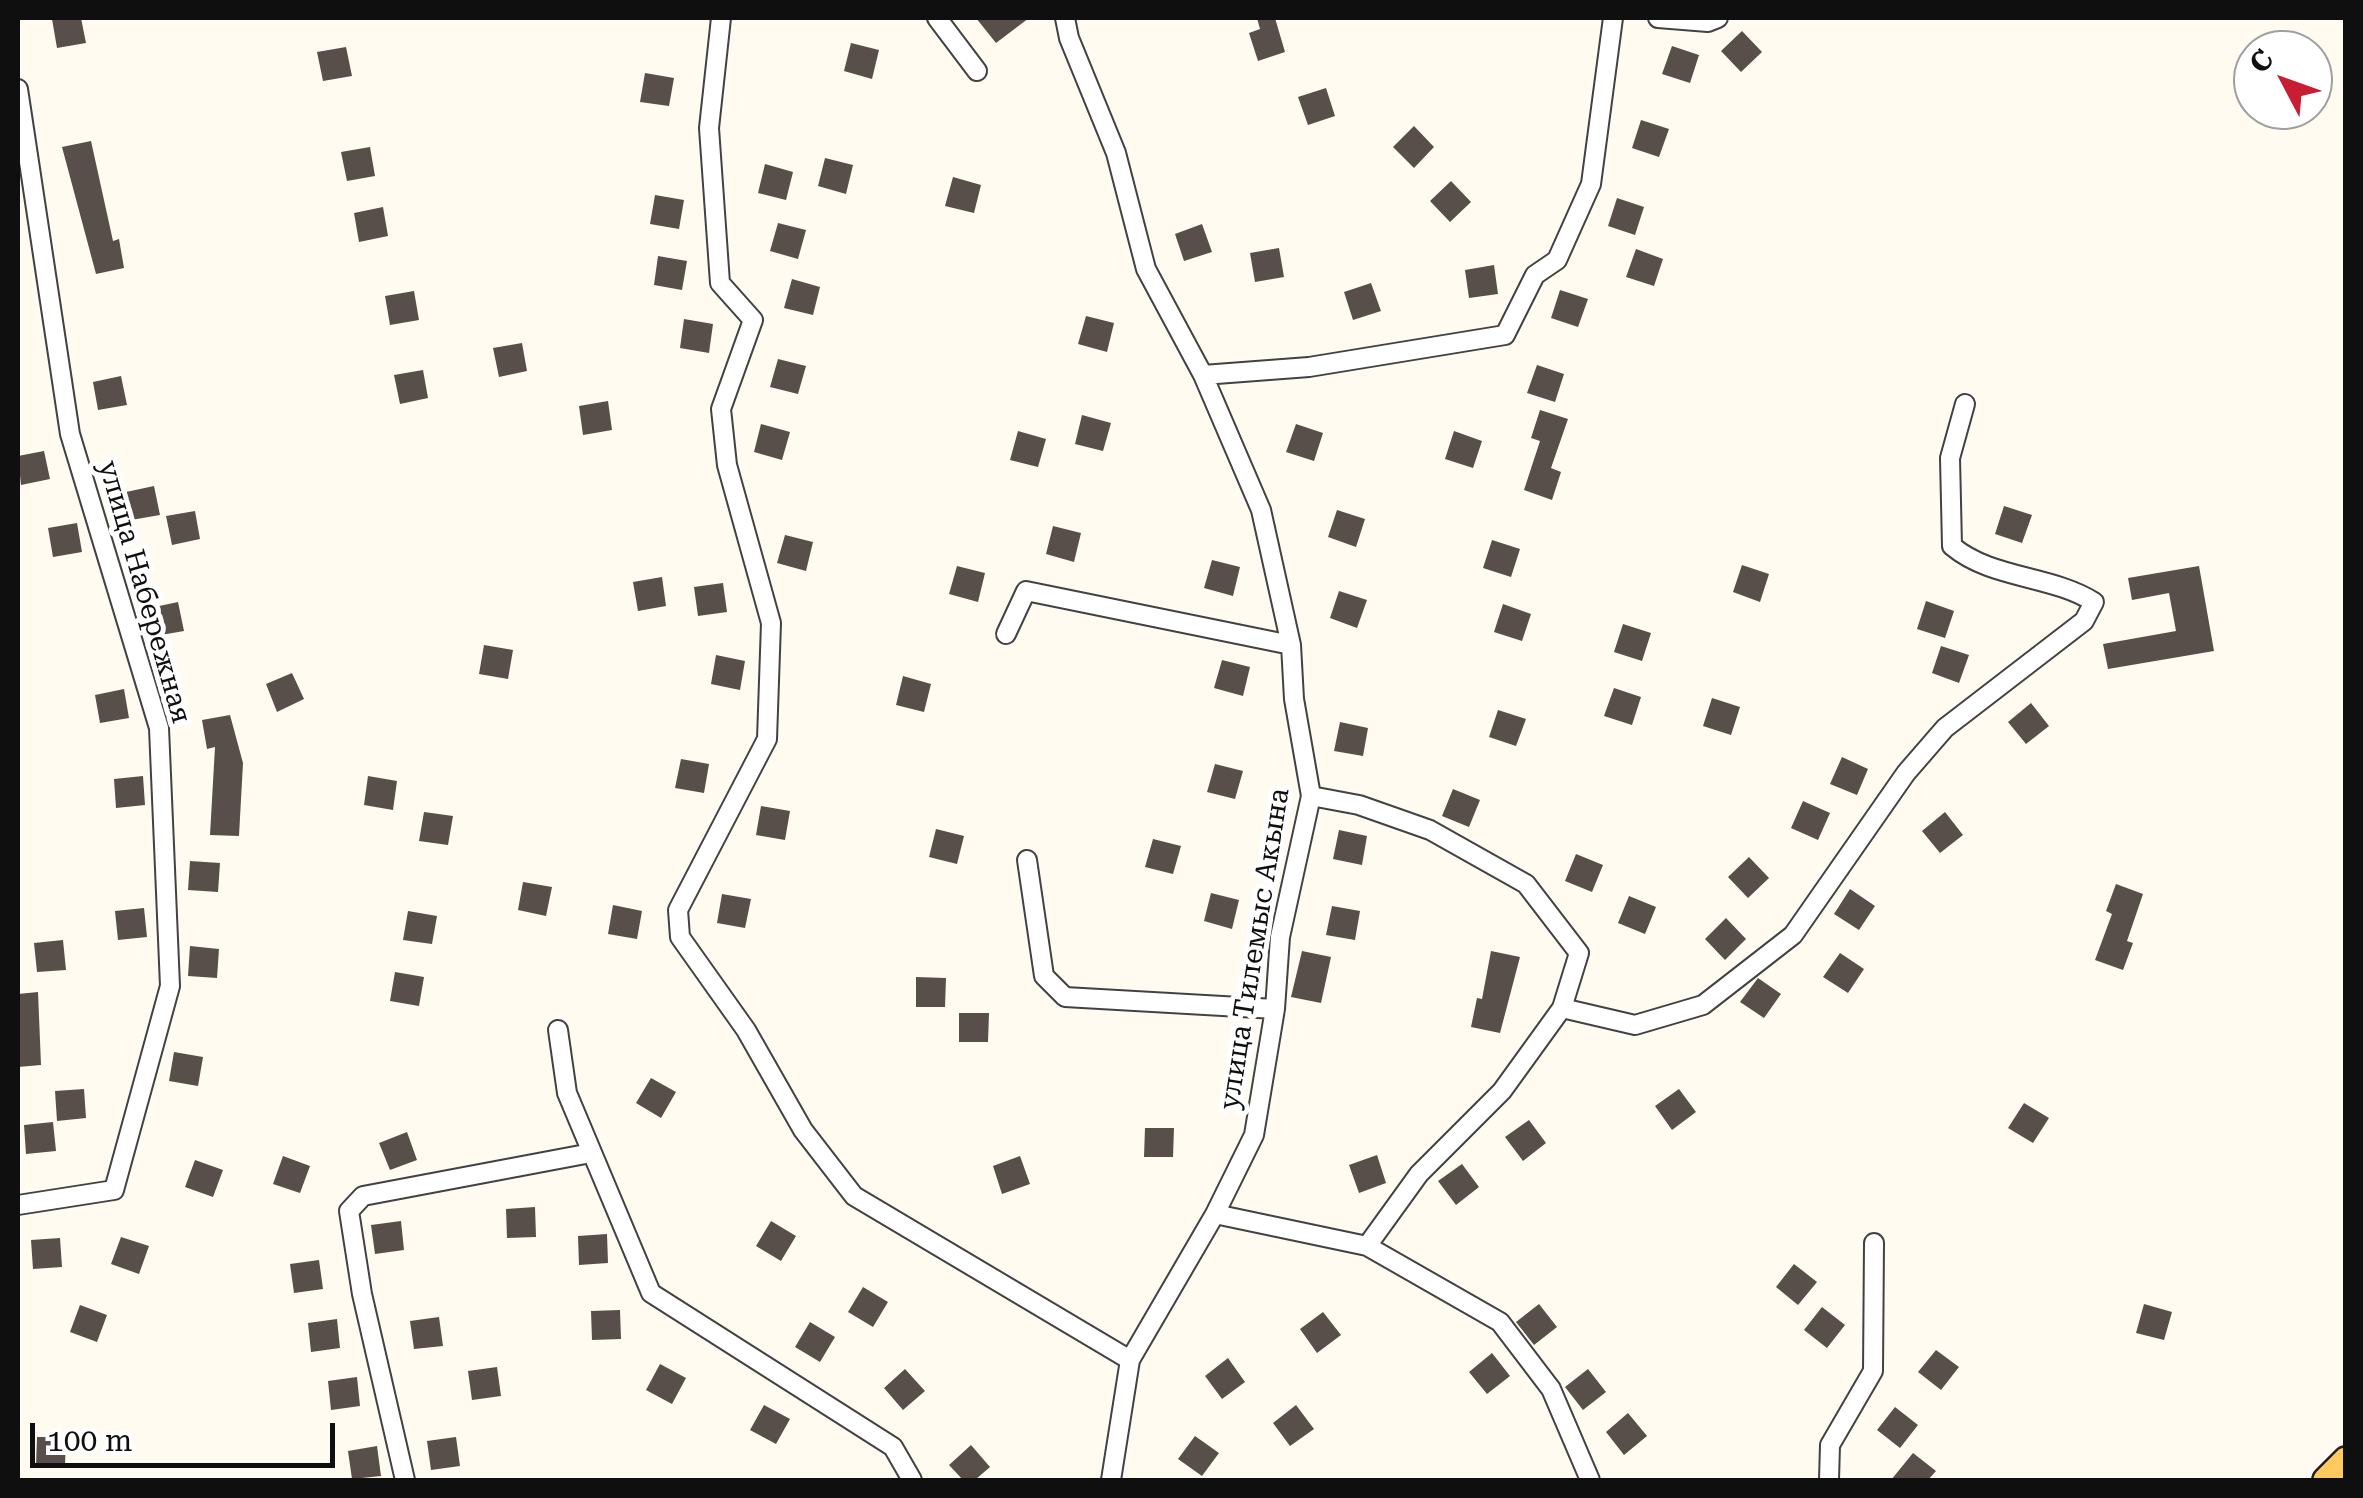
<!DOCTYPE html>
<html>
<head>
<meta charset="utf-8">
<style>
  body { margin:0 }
  #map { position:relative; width:2363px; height:1498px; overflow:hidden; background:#fffbf0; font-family:"Roboto Serif",serif }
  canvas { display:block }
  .frame { position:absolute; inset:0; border:20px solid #0f0f0f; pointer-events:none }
  .north { position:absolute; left:2233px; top:30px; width:100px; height:100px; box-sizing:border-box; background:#fff; border:2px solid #9f9f9f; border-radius:50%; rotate:311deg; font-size:28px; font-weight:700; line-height:40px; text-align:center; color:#0f0f0f }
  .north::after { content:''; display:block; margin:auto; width:35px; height:45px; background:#c71e34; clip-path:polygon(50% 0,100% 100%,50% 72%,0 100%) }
  .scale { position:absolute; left:30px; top:1423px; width:305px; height:45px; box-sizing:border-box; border:5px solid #0f0f0f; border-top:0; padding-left:12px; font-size:30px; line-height:35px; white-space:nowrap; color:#0f0f0f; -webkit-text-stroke:8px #fff; paint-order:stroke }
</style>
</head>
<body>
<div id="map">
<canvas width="2363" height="1498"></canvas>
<div class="frame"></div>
<div class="north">С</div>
<div class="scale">100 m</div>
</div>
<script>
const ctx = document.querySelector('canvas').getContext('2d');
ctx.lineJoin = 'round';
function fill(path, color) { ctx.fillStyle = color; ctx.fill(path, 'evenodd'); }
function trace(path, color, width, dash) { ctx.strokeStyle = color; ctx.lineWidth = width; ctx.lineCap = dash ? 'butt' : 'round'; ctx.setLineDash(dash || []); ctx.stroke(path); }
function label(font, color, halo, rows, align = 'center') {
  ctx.font = font + ' "Roboto Serif",serif'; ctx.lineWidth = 10; ctx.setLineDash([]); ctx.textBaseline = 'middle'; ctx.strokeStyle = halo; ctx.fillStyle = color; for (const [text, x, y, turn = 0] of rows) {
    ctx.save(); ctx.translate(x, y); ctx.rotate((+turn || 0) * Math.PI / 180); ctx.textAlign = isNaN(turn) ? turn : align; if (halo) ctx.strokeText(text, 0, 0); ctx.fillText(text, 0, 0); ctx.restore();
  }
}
fill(new Path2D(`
  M81,18L86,43L57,48L52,19Z
  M976,18H1029L996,43Z
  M1257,18H1275L1285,52L1258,61L1249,33L1260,29Z
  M1742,31L1762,52L1741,72L1721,51Z
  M851,43L879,50L872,79L844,71Z
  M1672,46L1699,55L1690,83L1662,74Z
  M346,47L352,76L323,81L317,52Z
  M645,73L674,78L669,106L640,102Z
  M1326,88L1335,116L1308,125L1298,97Z
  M1641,120L1669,129L1659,157L1632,148Z
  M1414,126L1434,147L1414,168L1393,147Z
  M91,141L113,241L119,239L124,268L96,274L62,147Z
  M370,147L375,176L347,181L341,152Z
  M825,158L853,165L846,194L818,186Z
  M765,164L793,172L786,200L758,193Z
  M953,177L981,185L974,213L945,206Z
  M1451,181L1471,202L1450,222L1430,201Z
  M655,195L684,200L679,229L650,224Z
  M1617,198L1644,207L1635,235L1608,226Z
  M383,207L388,236L359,242L354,213Z
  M778,223L806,230L798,259L770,251Z
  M1202,224L1212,252L1184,261L1175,234Z
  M1279,248L1284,277L1255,282L1250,253Z
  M1636,249L1663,259L1654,286L1626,277Z
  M658,256L687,261L682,290L654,285Z
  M1494,265L1498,294L1469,298L1465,270Z
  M792,279L820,287L813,315L784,308Z
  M1371,283L1381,311L1353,320L1344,292Z
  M1560,290L1588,299L1578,327L1551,318Z
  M414,291L419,320L390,325L385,296Z
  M1086,316L1114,323L1107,352L1078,344Z
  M684,319L713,324L709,353L680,348Z
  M522,343L527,371L499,377L493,348Z
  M778,359L806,366L798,394L770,387Z
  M1537,365L1564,374L1555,402L1527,393Z
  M423,370L428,398L400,404L394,375Z
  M121,376L127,405L98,410L93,382Z
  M608,401L612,430L583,435L579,406Z
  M1540,410L1568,419L1551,468L1561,472L1552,500L1524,490L1540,441L1531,438Z
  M1082,415L1111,423L1103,451L1075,444Z
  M761,424L790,432L782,460L754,452Z
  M1296,424L1323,433L1314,461L1286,452Z
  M1018,431L1046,439L1038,467L1010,460Z
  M1454,431L1482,441L1473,468L1445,459Z
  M44,451L50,479L21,485L18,456Z
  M154,486L160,515L131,520L126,492Z
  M2004,506L2032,515L2022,543L1995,534Z
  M1337,510L1365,519L1356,547L1328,537Z
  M195,511L200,539L172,545L166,516Z
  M77,523L82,552L53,557L48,528Z
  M1053,526L1081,533L1074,562L1046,554Z
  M785,535L813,542L806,571L777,563Z
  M1492,540L1520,549L1511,577L1483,568Z
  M1212,560L1240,567L1233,596L1204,588Z
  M1742,565L1769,574L1760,602L1733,592Z
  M957,566L985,573L978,602L949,594Z
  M2199,566L2214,651L2108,669L2103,644L2176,631L2169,593L2132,600L2128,578Z
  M662,577L666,606L638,611L633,582Z
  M723,583L727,612L698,616L694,587Z
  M1339,591L1367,600L1357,628L1330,618Z
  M1926,601L1954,611L1945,638L1917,629Z
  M178,602L184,631L155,636L150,608Z
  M1503,604L1531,614L1522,641L1494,632Z
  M1623,624L1651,633L1642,661L1614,652Z
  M484,645L513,650L508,679L479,674Z
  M1941,646L1969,655L1959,683L1932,673Z
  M716,655L745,661L740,690L711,684Z
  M1222,660L1250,667L1243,696L1214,688Z
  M292,673L304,699L277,712L266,684Z
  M903,676L931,684L924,712L896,705Z
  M1614,688L1641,697L1632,725L1604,716Z
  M124,689L129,718L100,723L95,695Z
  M1712,698L1740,707L1731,735L1703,726Z
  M2031,703L2049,726L2026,744L2008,722Z
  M1498,710L1526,719L1516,746L1489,737Z
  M230,715L243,763L239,836L210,835L215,747L207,749L202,720Z
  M1340,722L1368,728L1363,756L1334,751Z
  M1842,757L1868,769L1857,795L1830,784Z
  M681,759L709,764L704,793L675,788Z
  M1215,764L1243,771L1235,799L1207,792Z
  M143,776L145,805L116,808L114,779Z
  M368,776L397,781L393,810L364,805Z
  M1453,789L1480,800L1469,827L1442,816Z
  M1803,801L1830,813L1818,840L1791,828Z
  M761,806L790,811L785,840L756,835Z
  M424,812L453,816L448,845L419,841Z
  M1945,812L1963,835L1940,853L1922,831Z
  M936,829L964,836L957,864L929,857Z
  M1339,830L1367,836L1362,865L1333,859Z
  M1153,839L1181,846L1173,874L1145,867Z
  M1576,854L1603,865L1592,892L1565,881Z
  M1749,857L1769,878L1748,898L1728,877Z
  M190,861L220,863L218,892L188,890Z
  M523,882L552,887L546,916L518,910Z
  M2116,884L2143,894L2127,941L2133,943L2123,970L2095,960L2112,914L2106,911Z
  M1850,889L1875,906L1859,930L1834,914Z
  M1211,893L1239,900L1232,929L1204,921Z
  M722,894L751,899L745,928L717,923Z
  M1629,896L1656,907L1645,934L1618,923Z
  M613,905L642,911L637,939L608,934Z
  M1332,906L1360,911L1355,940L1326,935Z
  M144,908L147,937L118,940L115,911Z
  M408,911L437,916L432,944L403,940Z
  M1726,918L1746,939L1725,960L1705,939Z
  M63,940L66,970L37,972L34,943Z
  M190,946L219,949L217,978L188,976Z
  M1302,951L1331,957L1321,1003L1291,997Z
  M1491,951L1520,957L1500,1033L1471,1027L1477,998L1482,999Z
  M1840,953L1864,969L1848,993L1823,977Z
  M395,972L424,977L419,1006L390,1001Z
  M916,977L946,978L945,1007H916Z
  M1758,978L1781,994L1764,1018L1740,1002Z
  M38,992L41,1065L18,1067V994Z
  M959,1013H989L988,1042H959Z
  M174,1052L203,1057L198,1086L169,1081Z
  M651,1078L676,1092L661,1118L636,1103Z
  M84,1089L86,1118L57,1121L55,1091Z
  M1679,1089L1696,1112L1672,1130L1655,1106Z
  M2024,1103L2049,1118L2033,1143L2008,1128Z
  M1529,1120L1546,1143L1523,1161L1505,1137Z
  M53,1122L56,1151L26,1154L24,1125Z
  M1145,1128H1174L1173,1157H1144Z
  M407,1132L417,1160L390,1170L379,1143Z
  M1377,1155L1386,1183L1359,1193L1349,1165Z
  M283,1156L310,1166L300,1193L273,1184Z
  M1020,1156L1030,1184L1002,1194L993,1166Z
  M195,1160L223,1170L213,1197L185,1187Z
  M1462,1164L1479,1187L1456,1205L1438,1181Z
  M535,1207L536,1237L507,1238L506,1209Z
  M401,1221L404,1250L375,1254L371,1225Z
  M771,1221L796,1236L781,1261L756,1246Z
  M607,1234L608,1263L579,1265L578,1236Z
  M121,1237L149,1246L139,1274L111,1264Z
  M60,1238L62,1267L33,1269L31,1240Z
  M319,1260L323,1289L294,1293L290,1264Z
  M1794,1264L1817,1282L1798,1305L1776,1287Z
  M863,1287L888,1302L873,1327L848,1312Z
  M1539,1304L1557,1327L1534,1345L1516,1322Z
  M2144,1304L2172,1312L2164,1340L2136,1333Z
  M80,1305L107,1315L97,1342L70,1332Z
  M1822,1307L1845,1325L1827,1348L1804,1330Z
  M620,1310L621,1339L592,1340L591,1311Z
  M1323,1312L1341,1335L1317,1353L1300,1329Z
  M439,1317L443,1346L414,1349L410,1321Z
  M337,1319L340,1348L311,1352L308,1323Z
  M810,1322L835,1337L820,1362L795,1347Z
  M1936,1350L1959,1367L1941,1390L1918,1372Z
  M1492,1353L1510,1376L1487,1394L1469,1372Z
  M1228,1358L1245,1382L1222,1399L1205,1376Z
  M660,1364L686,1378L672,1404L646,1390Z
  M497,1367L501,1396L472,1400L468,1371Z
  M905,1369L925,1391L903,1410L884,1388Z
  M1588,1369L1606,1392L1583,1410L1565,1387Z
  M357,1377L360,1406L331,1410L328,1381Z
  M764,1405L790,1419L776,1444L750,1430Z
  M1296,1405L1314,1429L1290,1446L1273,1423Z
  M1895,1407L1918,1425L1900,1448L1877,1430Z
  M1628,1413L1647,1436L1624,1455L1606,1432Z
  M1195,1436L1219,1453L1202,1476L1178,1459Z
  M37,1437H66L65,1466H36Z
  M456,1437L460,1466L431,1470L427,1441Z
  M971,1445L990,1467L975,1480H963L949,1465Z
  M377,1446L381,1476L352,1479L348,1451Z
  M1913,1453L1936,1471L1928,1480H1891Z`), '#584e4a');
const street = new Path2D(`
  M721,18L709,128L720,283L753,320L721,409L727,465L771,623L767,739L678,910L680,937L746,1030L803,1130L854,1196L1130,1360
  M937,18L977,71
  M1065,18L1069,38L1116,153L1146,269L1203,375L1261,510L1291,645L1294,699L1311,796L1280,937L1275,1009L1254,1135L1215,1214L1130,1360L1111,1480
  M1658,18L1708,22L1718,18
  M18,89L70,434L159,728L170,986L114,1190L18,1205
  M1203,375L1309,367L1505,335L1535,275L1557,260L1591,184L1613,18
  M1006,634L1026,591L1291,645
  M1027,860L1044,976L1065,997L1275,1009
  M1562,1008L1635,1025L1703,1005L1793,935L1906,773L1945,728L2084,621L2094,602C2051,575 1991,579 1952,546L1950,458L1965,404
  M558,1030L567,1093L651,1293L893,1447L912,1480
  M1215,1214L1367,1246L1419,1174L1502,1091L1562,1008L1579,953L1526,884L1430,830L1359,805L1311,796
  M1367,1246L1500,1322L1551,1389L1590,1480
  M405,1480L362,1294L349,1211L363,1196L591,1153
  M1829,1480L1830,1445L1873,1371L1874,1243`);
const primary = new Path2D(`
  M2326,1480L2346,1460`);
trace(street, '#424242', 22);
trace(primary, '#202020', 30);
trace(street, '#fff', 18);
trace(primary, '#ffcb60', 25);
label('28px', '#0f0f0f', '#fff', [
  ["улица Набережная",144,592,74],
  ["улица Тилемыс Акына",1255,949,-81]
]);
</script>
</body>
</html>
